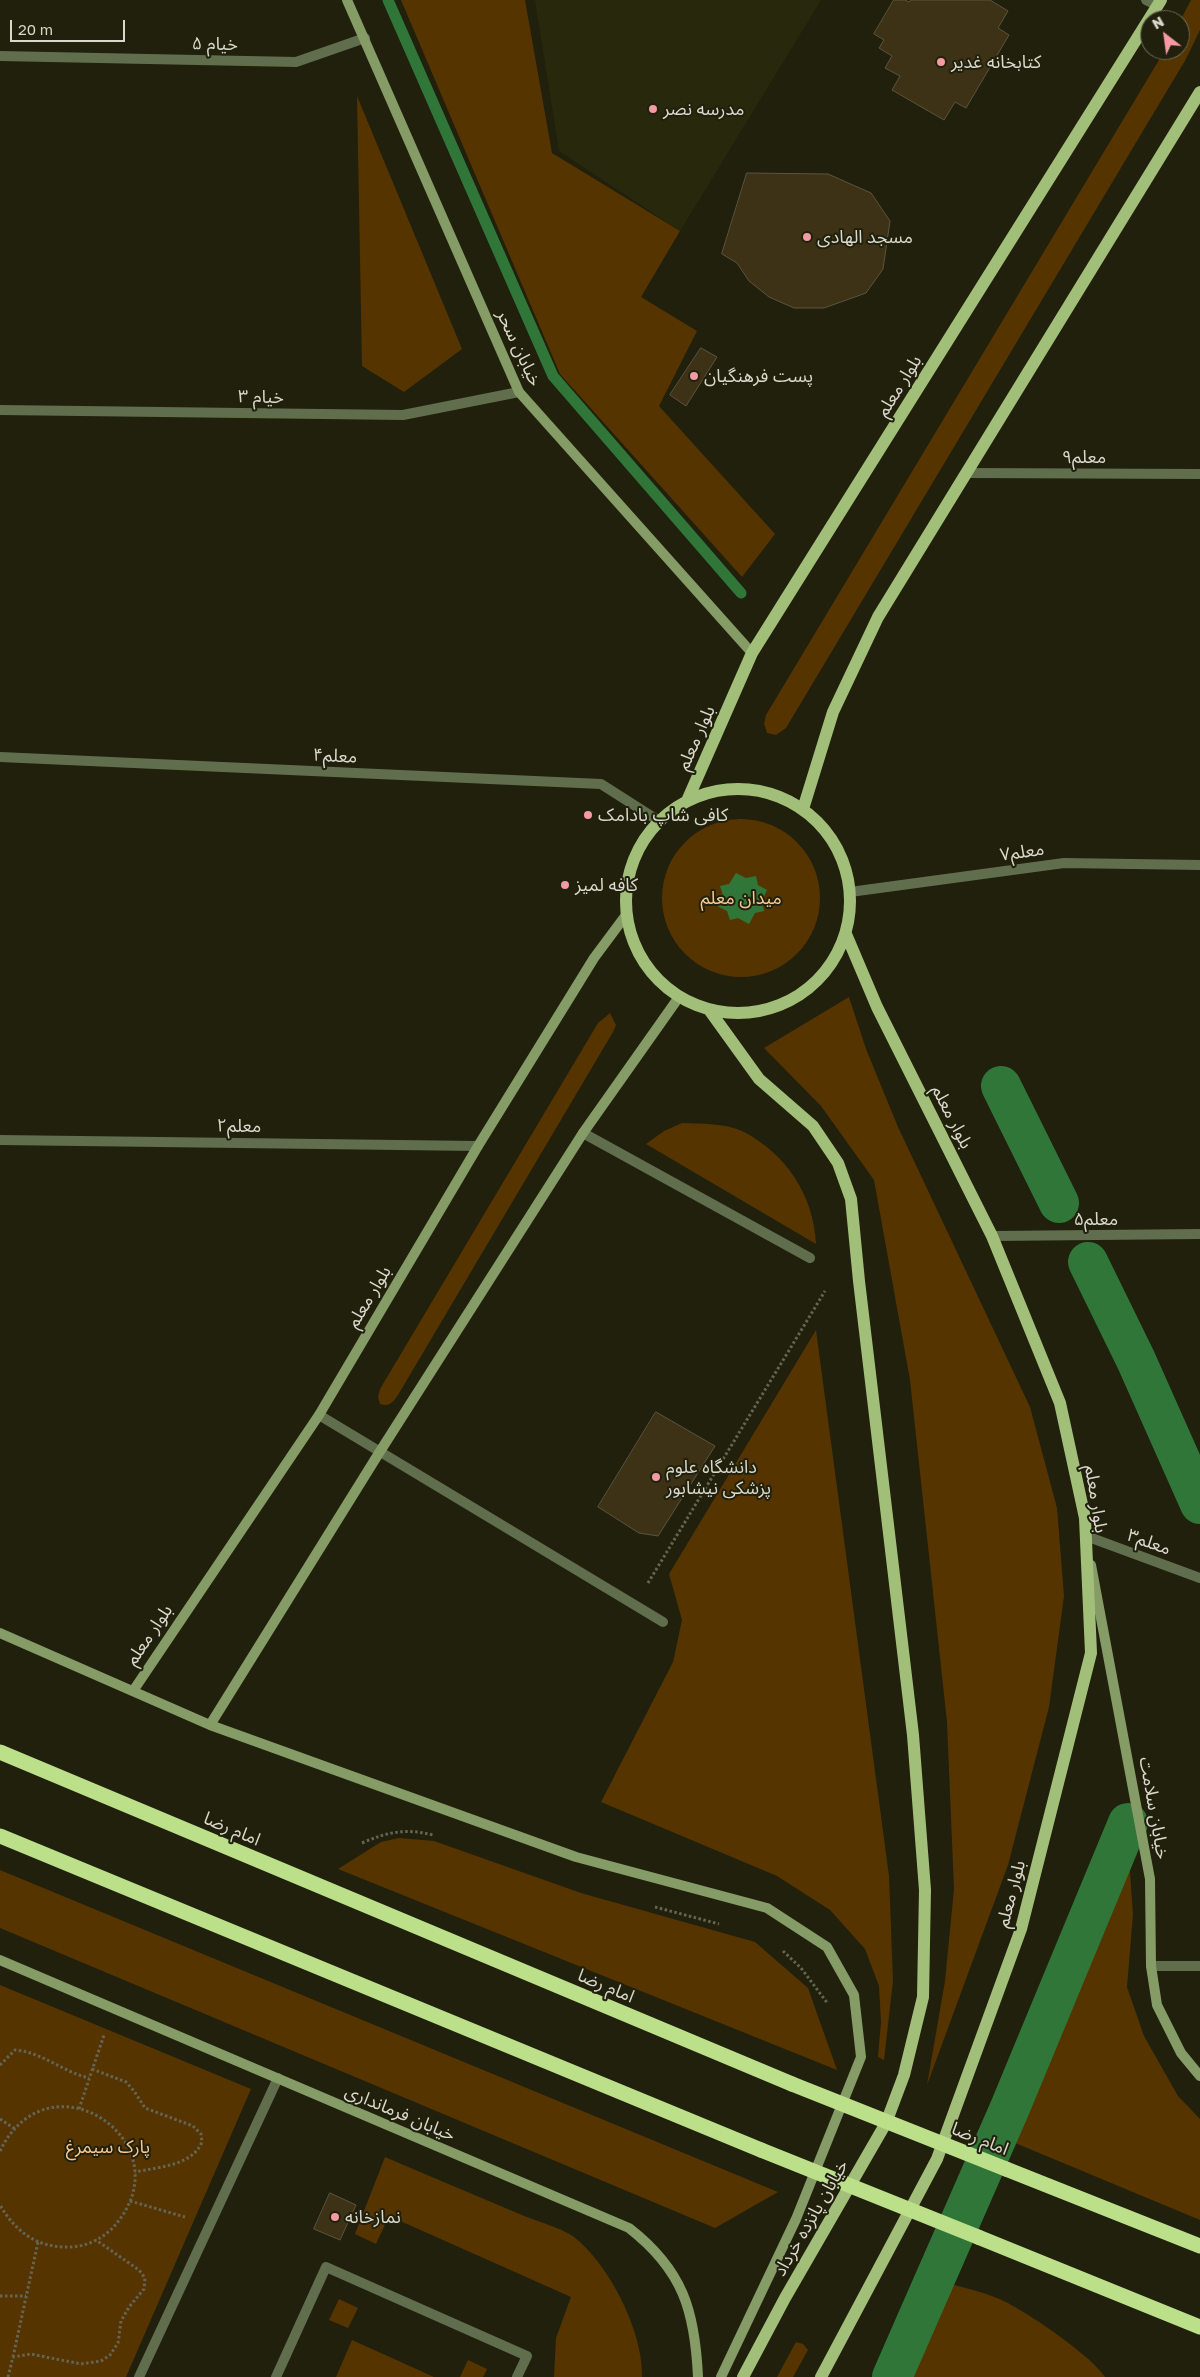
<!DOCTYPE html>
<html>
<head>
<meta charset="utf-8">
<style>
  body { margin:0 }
  #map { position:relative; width:1200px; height:2377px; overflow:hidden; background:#20200c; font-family:"Golos Text",sans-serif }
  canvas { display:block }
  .north { position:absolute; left:1140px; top:10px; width:50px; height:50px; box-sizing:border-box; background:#20200c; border:1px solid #6a6a59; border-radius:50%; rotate:330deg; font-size:14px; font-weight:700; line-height:20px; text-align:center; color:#d8d8cc }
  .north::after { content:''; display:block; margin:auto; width:18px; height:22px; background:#f49aa3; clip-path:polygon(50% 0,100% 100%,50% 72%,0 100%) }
  .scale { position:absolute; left:10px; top:20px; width:115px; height:22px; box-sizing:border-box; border:2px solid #d8d8cc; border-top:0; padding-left:6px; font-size:15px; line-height:18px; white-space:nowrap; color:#d8d8cc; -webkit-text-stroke:4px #20200c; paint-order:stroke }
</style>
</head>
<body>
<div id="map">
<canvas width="1200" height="2377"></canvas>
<div class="north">N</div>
<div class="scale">20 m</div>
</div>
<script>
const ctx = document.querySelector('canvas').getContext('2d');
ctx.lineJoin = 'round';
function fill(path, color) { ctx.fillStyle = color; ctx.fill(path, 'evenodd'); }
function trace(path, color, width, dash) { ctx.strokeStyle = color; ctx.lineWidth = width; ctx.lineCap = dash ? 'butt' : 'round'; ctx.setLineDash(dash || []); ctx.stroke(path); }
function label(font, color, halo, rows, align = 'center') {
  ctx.font = font + ' "Golos Text","Noto Sans Arabic",sans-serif'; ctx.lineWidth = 4; ctx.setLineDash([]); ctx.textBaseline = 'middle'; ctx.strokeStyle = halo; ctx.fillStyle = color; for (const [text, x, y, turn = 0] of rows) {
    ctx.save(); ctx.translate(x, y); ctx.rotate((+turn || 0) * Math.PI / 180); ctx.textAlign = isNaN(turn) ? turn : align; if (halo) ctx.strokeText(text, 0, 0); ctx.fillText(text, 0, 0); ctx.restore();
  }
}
fill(new Path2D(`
  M535,0H821L680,231L559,151Z`), '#28280d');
fill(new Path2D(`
  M401,0H525L552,153L680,231L641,297L697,331L659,406L775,534L742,577L560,374Z
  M1191,0H1200V30L1186,59L786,728L776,735L767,733L764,724L766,715L1165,50H1180V21Z
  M357,96L462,349L404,392L362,366Z
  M662 898a79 79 0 1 1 158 0a79 79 0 1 1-158 0Z
  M849,997L866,1049L898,1127L1030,1407L1057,1508L1064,1596L1049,1707L1008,1865L927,2085L945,1981L954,1889L947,1722L910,1380L874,1180L821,1106L764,1048Z
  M610,1013L616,1025L613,1032L398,1395C393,1402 390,1407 380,1404L378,1397L380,1389L598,1023Z
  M682,1123C701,1124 725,1123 742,1131C786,1153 814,1196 816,1244L646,1144L664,1131Z
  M816,1330L889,1876L893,1981L884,2060L878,2057L881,2022L879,1986L865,1949L830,1910L777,1876L601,1802L673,1662L682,1620L669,1574Z
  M399,1838L434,1841L581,1893L755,1942L808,1988L837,2070L338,1869L381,1842Z
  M1128,1845L1133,1914L1127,1987L1144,2036L1178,2096L1200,2119V2220L1008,2140Z
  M0,1870L778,2192L715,2228L0,1928Z
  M0,1985L251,2089L126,2377H0Z
  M385,2157C430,2176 476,2196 522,2215C536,2221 562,2228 574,2237C609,2264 644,2333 642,2377H554L556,2338L571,2297L389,2216L376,2244L355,2234Z
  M950,2284C966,2288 982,2292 997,2298C1022,2308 1091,2355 1105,2377H903Z
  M339,2299L358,2308L348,2328L329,2320Z
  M352,2340L434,2377H336Z
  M796,2342L803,2344L808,2350L793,2377H777Z
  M468,2360L487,2369L483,2377H460Z`), '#563400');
fill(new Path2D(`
  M736,873L746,878L756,876L758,885L767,890L762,901L764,911L755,913L749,924L738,918L730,920L727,911L717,906L723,895L720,886L729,884Z`), '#307639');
trace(new Path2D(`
  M388,0L553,376L741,593`), '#307639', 11);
trace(new Path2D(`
  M1001,1086L1059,1203
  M1088,1262L1136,1360L1200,1504
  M892,2377L1009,2110L1128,1823`), '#307639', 40);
const building = new Path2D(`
  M894,0H905L909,2L911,0H990L1008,11L998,28L1009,35L966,108L955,102L944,120L892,90L900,76L885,68L892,56L879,48L884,40L874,34Z
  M747,173L828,174L871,193L890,221L883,269L866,293L824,308H794L769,297L749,281L737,263L722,254Z
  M701,348L717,357L686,406L670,395Z
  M656,1412L715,1446L658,1536L639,1533L598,1507Z
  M330,2193L356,2205L340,2240L314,2229Z`);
fill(building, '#3d3215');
trace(building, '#5c5440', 1);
trace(new Path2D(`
  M648,1583L825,1291
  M362,1843C387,1832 406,1828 433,1835
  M655,1907L719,1924
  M783,1951L801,1968L828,2004
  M0,2065L15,2050C42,2052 63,2072 89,2078
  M92,2069L126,2082L134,2091L145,2108L193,2126L201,2134L202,2142C192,2166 158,2167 135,2172
  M79,2109L104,2035
  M0,2119L15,2129
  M0,2151C49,2050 185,2142 116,2224C105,2238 85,2248 66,2247C36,2247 15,2231 0,2205
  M130,2201L185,2217
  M0,2296H26
  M13,2357L38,2242
  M8,2377L13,2357L31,2354L81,2364L101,2361L110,2355L118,2343L121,2321L129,2307L144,2289L145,2278L139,2270L96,2240`), '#656554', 3, [2.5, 2.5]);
trace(new Path2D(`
  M276,2377L326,2267L527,2356L517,2377`), '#606e4d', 10);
trace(new Path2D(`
  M1146,0L1158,6
  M0,56L296,62L365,38
  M0,410L403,415L519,392
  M967,473L1200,474
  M0,757L601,784L659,821
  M850,892L1064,863L1200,865
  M583,1133L810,1258
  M0,1140L478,1146
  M992,1236L1200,1234
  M319,1415L663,1622
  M1086,1536L1200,1578
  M1151,1966H1200
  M139,2377L278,2078`), '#606e4d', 10);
trace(new Path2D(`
  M347,0L519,392L752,653
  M1091,1565L1150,1879L1151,1966L1157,2005L1181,2053L1200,2076
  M0,1633L210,1725L576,1857L767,1908L827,1947L854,1995L861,2057L796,2219L721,2377
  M133,1691L319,1415L478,1146L594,958L626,915
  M210,1725L379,1453L583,1133L679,997
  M0,1960L629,2228C683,2270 695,2311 698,2377`), '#859c66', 10);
trace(new Path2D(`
  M626 901a112 112 0 1 1 224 0a112 112 0 1 1-224 0Z
  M687,801L752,653L1161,0
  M803,809L833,712L878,617L1200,92
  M710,1011L759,1079L813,1126L838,1163L851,1199L859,1281L913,1735L925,1890L923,1997L904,2075L886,2123L785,2298L743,2377
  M821,2377L937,2159L1021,1929L1091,1653L1085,1518L1060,1403L992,1236L877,1007L846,934`), '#a2bf79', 12);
trace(new Path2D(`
  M0,1752L792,2084
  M0,1836L761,2150
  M1006,2169L1200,2246
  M978,2237L1200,2327`), '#bce08a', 15);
trace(new Path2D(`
  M792,2084L1006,2169
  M761,2150L978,2237`), '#bce08a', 15);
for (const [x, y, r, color] of [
  [941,62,5,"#f49aa3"],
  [653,109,5,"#f49aa3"],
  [807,237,5,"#f49aa3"],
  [694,376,5,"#f49aa3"],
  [588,815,5,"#f49aa3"],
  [565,885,5,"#f49aa3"],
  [656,1477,5,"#f49aa3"],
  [335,2217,5,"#f49aa3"]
]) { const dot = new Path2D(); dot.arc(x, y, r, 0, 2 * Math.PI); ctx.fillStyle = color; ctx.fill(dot); trace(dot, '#20200c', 2); }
label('18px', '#d8d8cc', '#20200c', [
  ["خیام ۵",215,44,1],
  ["خیابان سحر",519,348,65],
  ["بلوار معلم",899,386,-58],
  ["خیام ۳",261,397,1],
  ["معلم۹",1084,457],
  ["بلوار معلم",696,738,-66],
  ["معلم۴",335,756,3],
  ["معلم۷",1022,852,-8],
  ["بلوار معلم",952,1117,63],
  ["معلم۲",239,1126,1],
  ["معلم۵",1096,1219],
  ["بلوار معلم",369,1297,-59],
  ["بلوار معلم",1096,1499,81],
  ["معلم۳",1149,1542,20],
  ["بلوار معلم",149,1635,-56],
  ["خیابان سلامت",1154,1808,80],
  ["امام رضا",232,1829,23],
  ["بلوار معلم",1011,1894,-75],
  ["امام رضا",606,1986,23],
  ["خیابان فرمانداری",400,2113,23],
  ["امام رضا",980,2139,22],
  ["خیابان پانزده خرداد",811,2218,-60]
]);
label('18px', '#d8d8cc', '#20200c', [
  ["کتابخانه غدیر",951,62],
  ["مدرسه نصر",663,109],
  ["مسجد الهادی",817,237],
  ["پست فرهنگیان",704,376],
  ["کافی شاپ بادامک",598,815],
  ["کافه لمیز",575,885],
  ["دانشگاه علوم",666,1467],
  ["پزشکی نیشابور",666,1488],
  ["نمازخانه",345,2217]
], 'left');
label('18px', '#f7c892', '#20200c', [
  ["میدان معلم",741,898],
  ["پارک سیمرغ",108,2147]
]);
</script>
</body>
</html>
